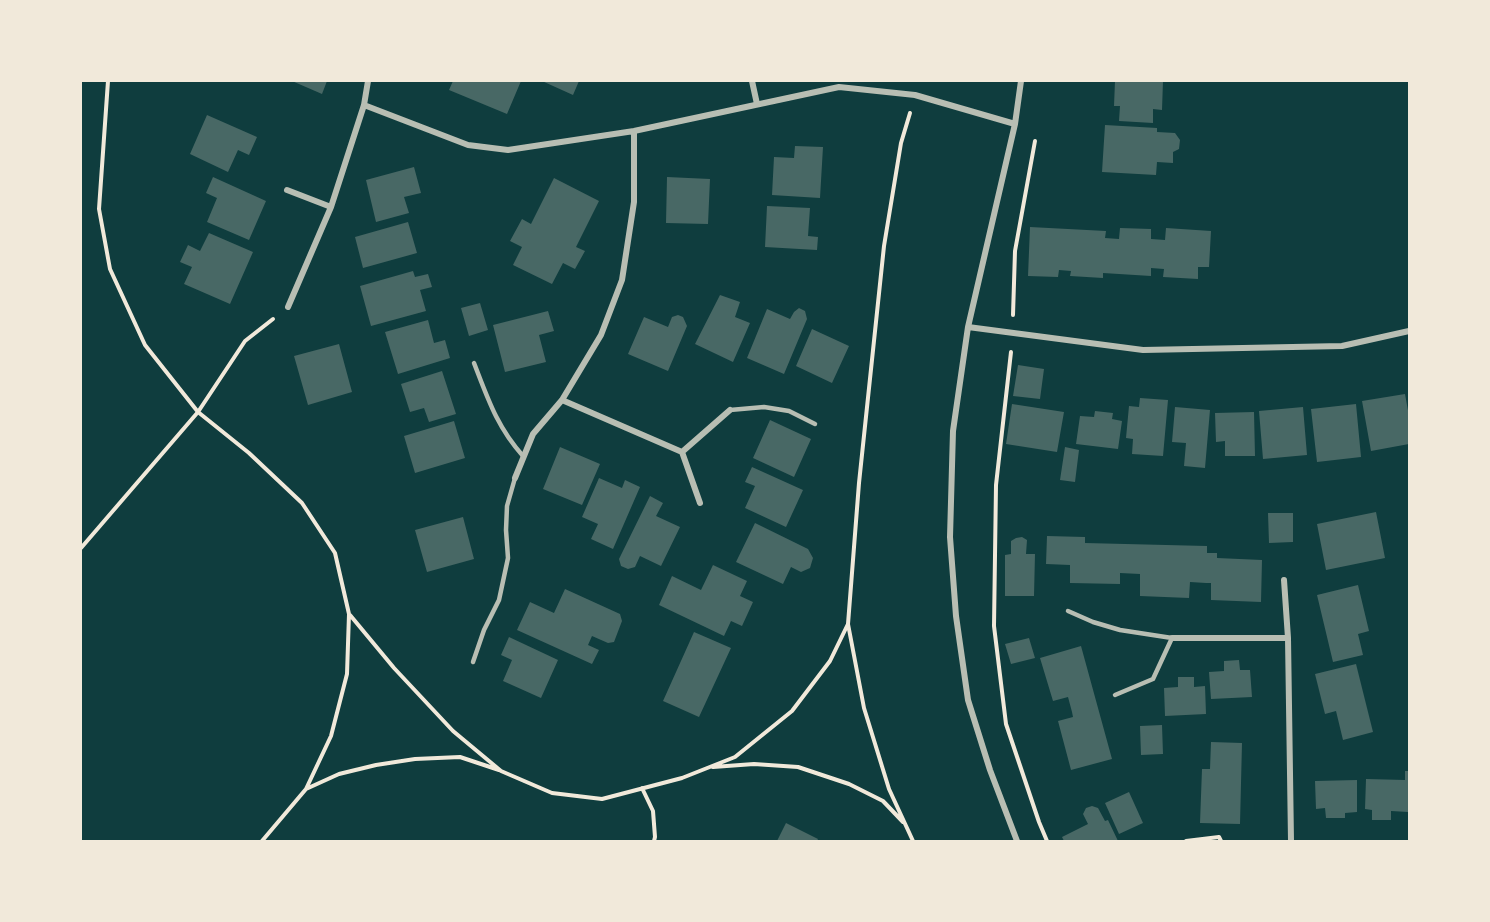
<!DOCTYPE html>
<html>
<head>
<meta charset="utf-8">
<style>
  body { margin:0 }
  #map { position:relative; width:1490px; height:922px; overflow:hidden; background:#0f3d3e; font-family:Signika,sans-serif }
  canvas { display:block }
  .frame { position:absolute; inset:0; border:82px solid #f1e9da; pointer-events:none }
</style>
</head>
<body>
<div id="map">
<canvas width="1490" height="922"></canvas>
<div class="frame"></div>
</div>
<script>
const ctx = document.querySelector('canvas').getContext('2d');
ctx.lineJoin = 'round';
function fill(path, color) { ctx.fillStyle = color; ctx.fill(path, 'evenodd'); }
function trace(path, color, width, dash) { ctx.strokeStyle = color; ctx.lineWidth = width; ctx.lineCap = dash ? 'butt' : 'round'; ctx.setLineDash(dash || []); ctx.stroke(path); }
fill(new Path2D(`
  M292,81H327L322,94Z
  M453,81H521L507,114L449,90Z
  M542,81H579L573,95Z
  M1115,81H1163L1162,110L1153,109V123L1119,121L1120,106H1114Z
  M207,115L257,137L249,155L238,150L228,172L190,154Z
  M1105,125L1157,128V132L1175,133L1180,140L1179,149L1173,152V163L1157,162L1156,175L1102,172Z
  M795,146L823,147L820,198L772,195L774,157L794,158Z
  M414,167L421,193L404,197L409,213L376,222L366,180Z
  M213,177L266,201L249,240L207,222L217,198L206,193Z
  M667,177L710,179L708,224L666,223Z
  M554,178L599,201L576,247L585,251L575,269L563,263L552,284L513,265L522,247L510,241L522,219L531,224Z
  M767,206L810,208L808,236L818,237L817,250L765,247Z
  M408,222L417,253L363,268L355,237Z
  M1030,227L1106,231L1105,238L1119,239L1120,228L1151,229V239L1165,240L1166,228L1211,231L1209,267H1198V279L1163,277L1164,269L1151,268V276L1103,273V278L1070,276L1071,271L1059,270L1058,277L1028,276Z
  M209,233L253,252L230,304L184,284L192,267L180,262L188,245L200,251Z
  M413,271L415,277L428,274L432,287L420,290L426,311L371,326L360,286Z
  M720,295L740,302L735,317L750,323L733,362L695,344Z
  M480,303L488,330L469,336L461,308Z
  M799,308L805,311L807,319L784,374L747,358L767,309L790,319L794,312Z
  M548,311L554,331L539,335L546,362L505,372L493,325Z
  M678,315L683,317L687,326L668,371L628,354L644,317L668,327L672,317Z
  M428,320L434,343L445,340L450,358L398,374L385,332Z
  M812,329L849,346L832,383L796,366Z
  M339,344L352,392L308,405L294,356Z
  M1018,365L1044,369L1040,399L1013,396Z
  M442,371L456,414L429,422L424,408L410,412L401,384Z
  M1405,394L1409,416V444L1371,451L1362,401Z
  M1140,398L1168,400L1163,456L1132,454L1133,439L1126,438L1129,406L1139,407Z
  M1012,404L1064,412L1057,452L1006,444Z
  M1356,404L1361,457L1317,462L1311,409Z
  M1175,407L1210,410L1205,468L1184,466L1186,443L1172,442Z
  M1303,407L1307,455L1263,459L1259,411Z
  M1095,411L1113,413L1112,419L1122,421L1118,449L1076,444L1080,416L1094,417Z
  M1254,412L1255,456H1225V441L1216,442L1215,413Z
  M770,420L811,439L794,477L753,458Z
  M454,421L465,458L415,473L404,436Z
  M560,447L600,464L582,505L543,489Z
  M1065,447L1079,450L1075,482L1060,480Z
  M752,467L803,490L786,527L745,508L755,486L745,482Z
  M599,478L622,488L625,480L640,487L613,549L591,539L598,524L582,517Z
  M650,496L663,503L656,516L680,527L661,566L640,556L635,567L628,569L621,566L619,559Z
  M1376,512L1385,558L1326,570L1317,524Z
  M1268,513H1293V542L1269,543Z
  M463,517L474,559L427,572L415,530Z
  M755,523L808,549L813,558L810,568L801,572L791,567L783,584L736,562Z
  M1047,536L1085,537V543L1207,546V553H1217V558L1262,560L1261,602L1211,600V583H1206L1190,582L1189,598L1140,596V574L1120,573V584L1070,583V565L1046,564Z
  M1022,537L1027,540L1026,554H1035L1034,596H1005V555L1011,554V541L1016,538Z
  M713,565L747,581L740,596L753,602L742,626L731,621L724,636L659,605L672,576L701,590Z
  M1358,585L1369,631L1358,634L1363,655L1333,662L1317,595Z
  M565,589L620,614L622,621L614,642L608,643L592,636L588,645L599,650L592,664L517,630L530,602L554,613Z
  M694,632L731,648L699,717L663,701Z
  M509,637L558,660L541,698L503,681L512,660L501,655Z
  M1029,638L1035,658L1011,664L1005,644Z
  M1081,646L1112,759L1071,770L1058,721L1073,717L1072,712L1068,697L1053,701L1040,658Z
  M1239,660L1240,670H1250L1252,697L1211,699L1209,672L1224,671V661Z
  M1356,664L1373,732L1343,740L1336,711L1325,714L1315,674Z
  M1178,677H1194V687L1205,686L1206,714L1165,716L1164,688L1178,687Z
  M1162,725L1163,754L1141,755L1140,726Z
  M1211,742L1242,743L1240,824L1200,823L1202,769H1210Z
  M1405,771H1409L1408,812L1391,811V820H1372V810L1365,809L1366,779L1405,780Z
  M1357,780V812L1345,813V818H1326L1325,808L1316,809L1315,781Z
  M1129,792L1143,823L1119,834L1105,803Z
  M1092,806L1098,808L1105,821L1108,820L1118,841H1064L1062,837L1088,824L1083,814L1086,808Z
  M786,823L818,839L817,841H777Z`), '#486865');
trace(new Path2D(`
  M108,81L99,209L110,269L145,345L198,412L249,453L302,503L335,553L349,614L347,674L331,736L306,789L262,841
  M910,113L901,143L884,246L859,483L848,624L864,708L889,789L913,841
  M1013,315L1015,251L1035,141
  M1011,352L996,485L994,626L1006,724L1039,822L1047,841
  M81,548L198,412L245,341L273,319
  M350,615L394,668L453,731L501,771L552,793L602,799L682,778L735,757L792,711L830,661L848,624
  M713,767L754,764L798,767L849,784L883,801L903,822
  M642,788L653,811L655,837L654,841
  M306,789L339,774L376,765L415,759L460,757L499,770
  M1186,841L1219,837L1221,841`), '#f1e9da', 4);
trace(new Path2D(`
  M474,363C488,399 497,427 523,456
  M730,410L764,407L789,411L815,424
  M1068,611L1093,622L1120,630L1172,638L1153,679L1115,695
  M473,662L484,630L499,600L508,558L506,530L507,506L515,478`), '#b8beb3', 4.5);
trace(new Path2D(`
  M752,81L757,104
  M364,105L468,145L508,150L634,131L839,87L915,95L1015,124
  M287,190L331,207
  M288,307L331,207L364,105L368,81
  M968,327L1143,350L1342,346L1409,331
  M562,400L682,452
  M515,478L533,434L562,400L601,335L622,280L634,202V131
  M700,503L682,452L730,410
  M1284,580L1288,638L1291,841
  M1172,638H1288
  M1017,841L990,770L968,700L956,616L950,537L953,431L968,327L1015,124L1021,81`), '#b8beb3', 6);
</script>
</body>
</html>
